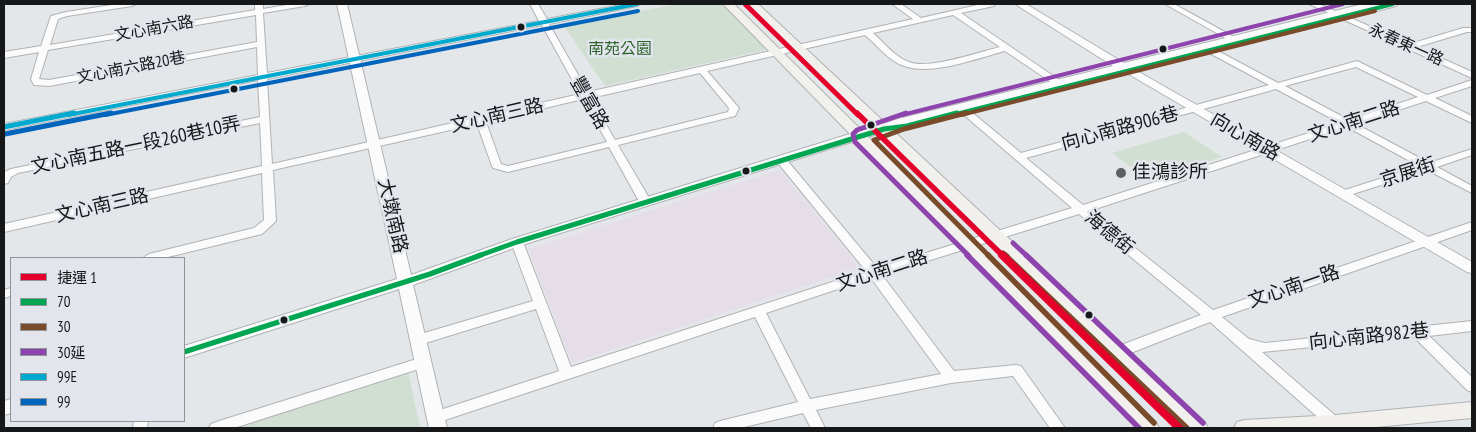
<!DOCTYPE html>
<html>
<head>
<meta charset="utf-8">
<style>
  body { margin:0 }
  #map { position:relative; width:1476px; height:432px; overflow:hidden; background:#e4e7ea; font-family:"PT Sans Narrow","Noto Sans TC",sans-serif }
  canvas { display:block }
  .frame { position:absolute; inset:0; border:5px solid #151719; pointer-events:none }
  .legend { position:absolute; left:10px; top:257px; width:175px; height:165px; box-sizing:border-box; background:#e2e6ec; border:1px solid #909398; margin:0; padding:6px 9px; list-style:none; font-size:15px; color:#151719 }
  .legend li { display:flex; align-items:center; gap:10px; height:25px }
  .legend b { width:25px; border:1px solid #909398 }
</style>
</head>
<body>
<div id="map">
<canvas width="1476" height="432"></canvas>
<div class="frame"></div>
<ul class="legend">
<li><b style="height:6px;background:#e4002b"></b>捷運 1</li>
<li><b style="height:6px;background:#00a651"></b>70</li>
<li><b style="height:6px;background:#7a4b2a"></b>30</li>
<li><b style="height:6px;background:#8e44ad"></b>30延</li>
<li><b style="height:6px;background:#00a9ce"></b>99E</li>
<li><b style="height:6px;background:#0065bd"></b>99</li>
</ul>
</div>
<script>
const ctx = document.querySelector('canvas').getContext('2d');
ctx.lineJoin = 'round';
function fill(path, color) { ctx.fillStyle = color; ctx.fill(path, 'evenodd'); }
function trace(path, color, width, dash) { ctx.strokeStyle = color; ctx.lineWidth = width; ctx.lineCap = dash ? 'butt' : 'round'; ctx.setLineDash(dash || []); ctx.stroke(path); }
function label(font, color, halo, rows, align = 'center') {
  ctx.font = font + ' "PT Sans Narrow","Noto Sans TC",sans-serif'; ctx.lineWidth = 5; ctx.setLineDash([]); ctx.textBaseline = 'middle'; ctx.strokeStyle = halo; ctx.fillStyle = color; for (const [text, x, y, turn = 0] of rows) {
    ctx.save(); ctx.translate(x, y); ctx.rotate((+turn || 0) * Math.PI / 180); ctx.textAlign = isNaN(turn) ? turn : align; if (halo) ctx.strokeText(text, 0, 0); ctx.fillText(text, 0, 0); ctx.restore();
  }
}
fill(new Path2D(`
  M780,170L860,268L572,363L528,249Z`), '#e5dee9');
fill(new Path2D(`
  M677,4H722L765,45V50L605,86L564,26Z
  M1184,132L1222,157L1148,180L1112,153Z
  M408,370L420,428H227Z`), '#d0dfd2');
const minor = new Path2D(`
  M118,4H136L132,6L67,16L58,19L50,45L255,10V4H263V9L293,4H309L305,6L263,13L267,73L539,21L530,4H538L547,19L626,4H641L637,6L549,24L588,92L913,19L892,4H901L921,18L982,4H995L994,6L961,13L1068,86L1066,88H1060L1005,51C978,58 932,76 904,66C889,61 877,45 865,35L707,71L739,108L735,116L618,145L652,203L646,206L640,203L609,147L508,172L493,168L492,166L477,124L273,170L276,221L262,234L164,258H143L149,254L254,228L264,220L262,173L4,232V224L262,166L260,123L18,173L11,177L8,183L4,184V172L11,169L260,117L258,80L4,130V124L258,75L257,47L49,86L34,85L31,79L39,52L4,58V52L41,46L51,16L66,12ZM256,15L257,42L49,80L39,79L48,50ZM953,15L1000,47C979,52 928,70 909,62C895,57 884,43 873,33ZM542,25L580,94L272,164L267,79ZM700,73L729,108L728,112L615,140L591,98ZM583,99L607,142L508,166L501,164L486,122Z
  M1165,4H1174L1243,42L1239,45L1236,44Z
  M1309,4H1319L1410,44L1463,28H1472V32H1467L1417,47L1472,72V78Z
  M1203,43L1278,83L1357,61L1427,95L1472,80V86L1435,98L1472,116V123L1426,101L1356,124L1429,163L1472,149V155L1437,167L1472,186V193L1427,170L1347,196H1339L1338,194L1339,192L1419,166L1347,127L1089,211L1213,310L1472,222V230L1222,317L1249,339L1265,343L1472,321V331L1429,336L1472,377V392L1467,390L1414,337L1262,352L1345,424L1347,428H1330L1210,322L1123,356L1118,357L1113,356L1111,352L1113,348L1201,315L1079,214L882,275L954,371L1016,365L1021,366L1065,428H1050L1013,376L951,383L816,410L825,428H811L803,413L740,428H713L715,423L720,421L798,402L755,317L436,423L431,421L429,417L431,413L559,371L536,309L419,345L414,344L412,340L414,336L533,301L511,242L513,239L517,238L523,242L571,367L866,271L778,163L777,161L778,159H786L877,268L1072,208L957,109V105H963L1021,153L1269,85L1200,48L1199,46ZM1356,67L1418,97L1349,120L1285,86ZM1276,89L1340,123L1083,205L1026,158ZM871,278L941,374L810,399L766,313Z
  M11,288V296L4,298V290Z
  M423,357L428,358L430,362L428,366L234,428H209L211,424L216,422Z
  M134,421H148L147,428H133Z`);
const tertiary = new Path2D(`
  M337,4H347L411,275L512,239L898,119L1113,66L1015,4H1026L1124,63L1363,4H1398L1396,6L1365,14L1362,13L1361,10L1132,68L1472,262V273L1467,272L1125,72L1124,70L906,125L522,245L413,285L447,428H429L399,289L184,358V346L397,279Z
  M11,399V413L4,415V401Z`);
const secondary = new Path2D(`
  M723,4H734L1156,422L1159,428H1137Z
  M747,4H758L1205,422L1208,428H1185Z
  M1472,402V418L1365,428H1234L1237,422L1244,420L1335,415Z`);
trace(minor, '#b0b2b4', 2);
trace(tertiary, '#b0b2b4', 2);
trace(secondary, '#b0b2b4', 2);
fill(minor, '#fbfbfc');
fill(tertiary, '#fbfbfc');
fill(secondary, '#f2f0ed');
trace(new Path2D(`
  M952,115L1393,4`), '#00a651', 4);
trace(new Path2D(`
  M478,256L517,242L884,129L907,126L957,113`), '#00a651', 5);
trace(new Path2D(`
  M184,352L430,274L481,255`), '#00a651', 5.5);
trace(new Path2D(`
  M961,115L1375,11`), '#7a4b2a', 4);
trace(new Path2D(`
  M966,113L904,129L874,140L989,256
  M1003,253L1007,256`), '#7a4b2a', 5);
trace(new Path2D(`
  M988,255L1154,423
  M1005,255L1187,428`), '#7a4b2a', 5.5);
trace(new Path2D(`
  M902,115L1343,4`), '#8e44ad', 4);
trace(new Path2D(`
  M906,113L857,130L853,134L855,142L969,256
  M1013,243L1027,256`), '#8e44ad', 5);
trace(new Path2D(`
  M967,255L1139,428
  M1026,255L1203,423`), '#8e44ad', 5.5);
trace(new Path2D(`
  M68,115L637,4`), '#00a9ce', 4);
trace(new Path2D(`
  M4,127L74,113`), '#00a9ce', 5);
trace(new Path2D(`
  M105,115L638,11`), '#0065bd', 4);
trace(new Path2D(`
  M5,134L111,113`), '#0065bd', 5);
trace(new Path2D(`
  M745,4L858,115`), '#e4002b', 5);
trace(new Path2D(`
  M857,113L1003,256`), '#e4002b', 5.5);
trace(new Path2D(`
  M1002,255L1179,428`), '#e4002b', 8);
for (const [x, y, r, color] of [
  [521,27,4.5,"#151719"],
  [1163,49,4.5,"#151719"],
  [234,89,4.5,"#151719"],
  [871,125,4.5,"#151719"],
  [746,171,4.5,"#151719"],
  [1121,173,6,"#5d6062"],
  [1089,315,4.5,"#151719"],
  [284,320,4.5,"#151719"]
]) { const dot = new Path2D(); dot.arc(x, y, r, 0, 2 * Math.PI); ctx.fillStyle = color; ctx.fill(dot); trace(dot, '#e2e6ec', 2); }
label('16px', '#151719', '#e2e6ec', [
  ["文心南六路",154,29,-10],
  ["永春東一路",1406,45,24],
  ["文心南六路20巷",131,68,-11]
]);
label('16px', '#2f632e', '#e2e6ec', [
  ["南苑公園",620,49]
]);
label('19px', '#151719', '#e2e6ec', [
  ["豐富路",589,103,60],
  ["文心南三路",497,116,-13],
  ["文心南二路",1354,122,-18],
  ["向心南路906巷",1120,129,-15],
  ["向心南路",1245,137,30],
  ["文心南五路一段260巷10弄",136,146,-12],
  ["京展街",1408,173,-18],
  ["文心南三路",102,206,-13],
  ["大墩南路",392,216,77],
  ["海德街",1109,233,39],
  ["文心南二路",882,271,-18],
  ["文心南一路",1294,287,-19],
  ["向心南路982巷",1369,337,-6]
]);
label('19px', '#151719', '#e2e6ec', [
  ["佳鴻診所",1132,173]
], 'left');
</script>
</body>
</html>
